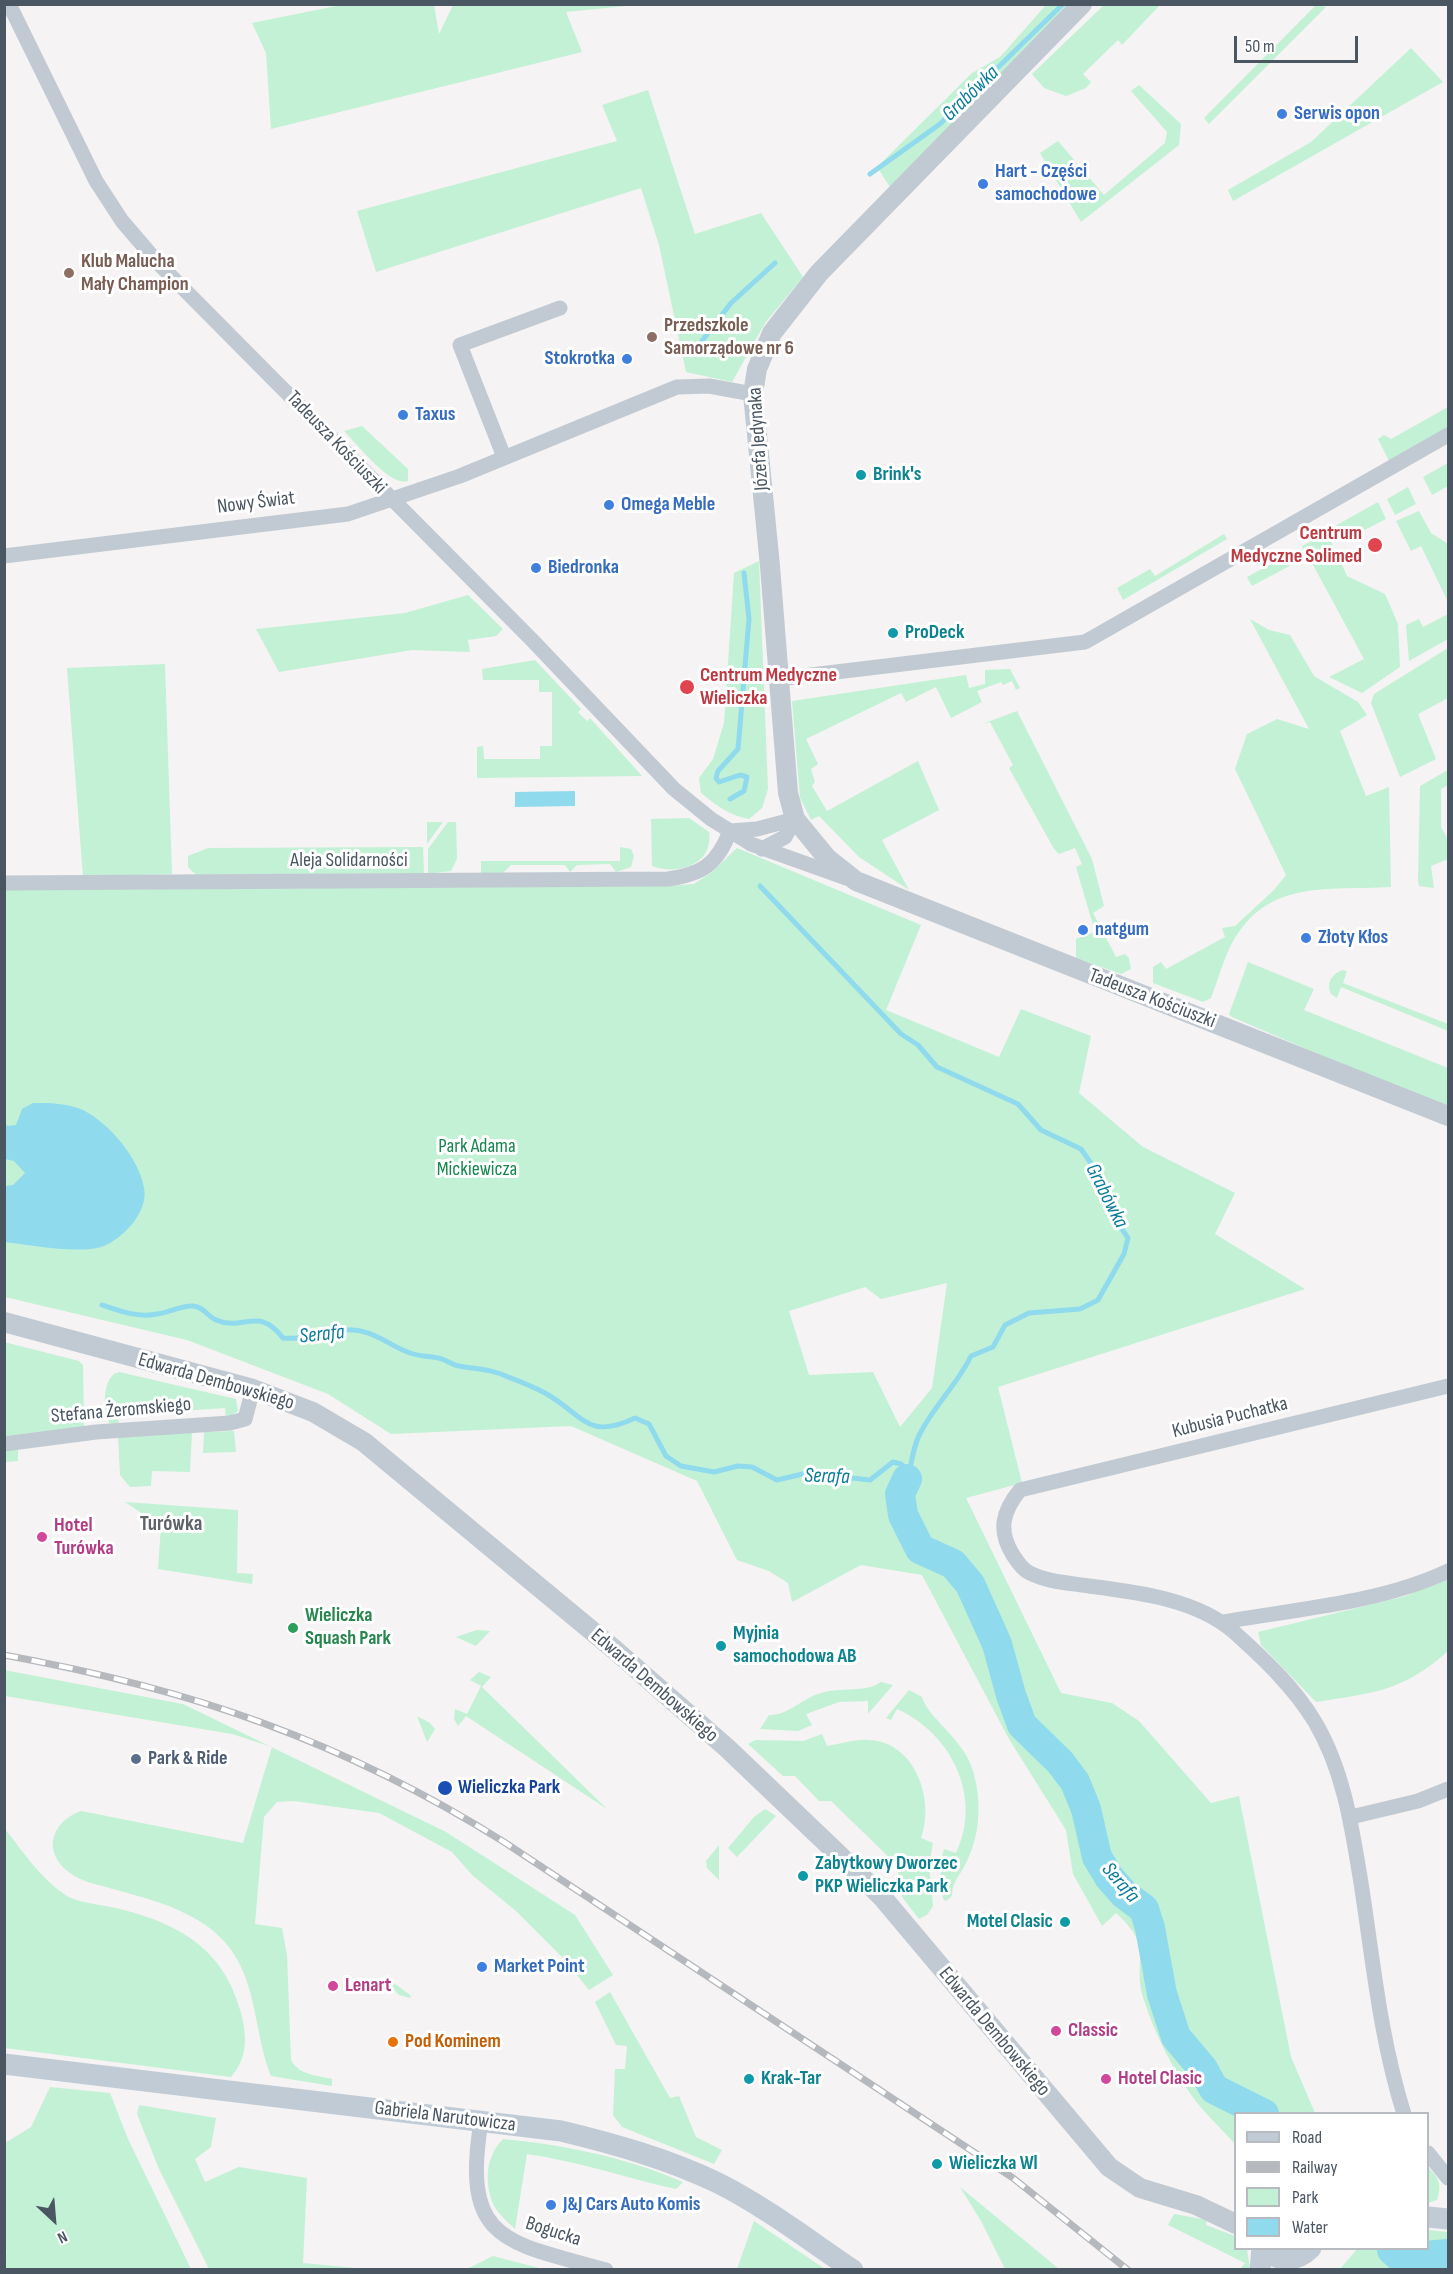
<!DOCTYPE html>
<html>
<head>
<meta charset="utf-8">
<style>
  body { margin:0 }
  #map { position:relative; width:1453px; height:2274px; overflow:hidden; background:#f5f3f3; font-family:"Sofia Sans Condensed",sans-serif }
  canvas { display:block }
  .frame { position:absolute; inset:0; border:6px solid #4a5661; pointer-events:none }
  .legend { position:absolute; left:1234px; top:2112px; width:195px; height:138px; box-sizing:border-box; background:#fff; border:2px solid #b7bbc0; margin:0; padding:8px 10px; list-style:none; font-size:18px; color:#4a5661 }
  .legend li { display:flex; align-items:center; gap:12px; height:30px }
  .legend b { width:30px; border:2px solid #b7bbc0 }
  .north { position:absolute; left:24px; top:2190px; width:60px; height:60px; -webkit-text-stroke:4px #fff; paint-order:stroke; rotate:154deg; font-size:16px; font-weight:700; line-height:24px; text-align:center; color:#4a5661 }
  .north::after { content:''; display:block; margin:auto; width:21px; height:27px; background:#4a5661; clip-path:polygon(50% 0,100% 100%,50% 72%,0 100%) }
  .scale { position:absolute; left:1234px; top:36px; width:124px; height:27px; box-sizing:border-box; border:3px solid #4a5661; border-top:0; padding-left:8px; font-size:18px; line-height:21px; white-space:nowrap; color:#4a5661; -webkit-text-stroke:4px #fff; paint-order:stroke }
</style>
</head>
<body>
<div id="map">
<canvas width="1453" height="2274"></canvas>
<div class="frame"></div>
<ul class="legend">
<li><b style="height:8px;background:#c1cbd6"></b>Road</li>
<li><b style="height:8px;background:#b5b8bd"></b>Railway</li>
<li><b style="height:16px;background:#c3f1d5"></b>Park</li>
<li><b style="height:16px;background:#90daee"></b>Water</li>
</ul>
<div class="north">N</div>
<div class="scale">50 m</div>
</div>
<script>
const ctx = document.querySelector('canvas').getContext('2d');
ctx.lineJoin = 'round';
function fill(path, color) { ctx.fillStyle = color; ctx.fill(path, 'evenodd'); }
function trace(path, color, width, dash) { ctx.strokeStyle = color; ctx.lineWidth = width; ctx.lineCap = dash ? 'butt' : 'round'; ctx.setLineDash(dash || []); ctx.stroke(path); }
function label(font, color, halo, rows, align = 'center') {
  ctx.font = font + ' "Sofia Sans Condensed",sans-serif'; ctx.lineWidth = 6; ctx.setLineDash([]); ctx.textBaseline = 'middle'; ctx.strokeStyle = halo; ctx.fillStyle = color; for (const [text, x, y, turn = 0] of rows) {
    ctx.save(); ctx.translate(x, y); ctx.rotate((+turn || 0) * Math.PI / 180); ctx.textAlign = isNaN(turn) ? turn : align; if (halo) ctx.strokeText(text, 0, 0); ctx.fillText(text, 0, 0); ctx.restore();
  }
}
fill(new Path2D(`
  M346,4L434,5L439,34L453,5H636L566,12L582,52L271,129L266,53L252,23Z
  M1046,5H1074L890,187L877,167L972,73L1000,57Z
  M1104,5H1160L1122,45L1118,40L1083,74L1091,82L1086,88L1066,96L1044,88L1032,74Z
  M1316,5L1326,7L1209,124L1204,118Z
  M1411,48L1443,82L1233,201L1228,190L1311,142Z
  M1139,85L1181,124L1179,145L1081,222L1040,153L1058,141L1104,195L1165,143L1167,132L1131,91Z
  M648,90L695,234L761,213L803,277L765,323L732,382L686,372L659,245L641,188L376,272L357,211L617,141L602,105Z
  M1448,407V428L1389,461L1378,439L1384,435L1391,439Z
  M362,426L408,469V481C390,487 357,444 344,431Z
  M1448,463V486L1432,495L1423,477Z
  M1408,487L1416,504L1395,515L1387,499Z
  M1378,502L1386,519L1343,541L1335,526Z
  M1419,511L1431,533L1448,544V602L1421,546L1411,551L1396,521Z
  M1327,533L1333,546L1308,559L1302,546Z
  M1224,534L1227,539L1123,600L1117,588L1150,569L1155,576Z
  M1336,551L1347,576L1385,594L1398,624L1400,667L1362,693L1329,677L1364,659L1312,563Z
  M1290,554L1295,563L1252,586L1247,577Z
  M759,561L768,789L762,808L749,819C730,816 716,805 701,793L699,778L713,759L724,723L734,573Z
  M468,595L503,629L496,636L468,640L470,652L412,650L279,672L256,629L405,613Z
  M1448,614V639L1409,661L1406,625L1419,619L1423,627Z
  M1250,619L1269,630L1290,635L1314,676L1358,702L1367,715L1340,731L1366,796L1389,787L1391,887C1326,891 1267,878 1231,945C1223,961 1218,980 1211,998L1203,1002L1153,983V967L1161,962L1166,969L1225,937L1222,928L1235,926L1274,890L1286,875L1235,769L1247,734L1277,719L1309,729Z
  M1448,648V698L1418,714L1436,759L1400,777L1371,703L1374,694Z
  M535,660L581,709L578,712L587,721L590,718L642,776L477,778V747L483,746L484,759H540V746H552V692H539V680H483L482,669Z
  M165,664L172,874L83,877L67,668Z
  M1010,669L1020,688L1016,690L1012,681L1003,685L1001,682L977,691L982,702L951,718L936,687L906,702L901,693L806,739L818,764L811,769L815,782L812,786L827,811L918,761L939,810L882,840L909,890L859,857L819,816L811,820L800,798L792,701L966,675L969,688L985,684V670Z
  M1017,711L1092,859L1104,906L1093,913L1116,957L1125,954L1129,958L1131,969L1121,974L1076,958V939L1095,932L1076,867L1082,864L1075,848L1059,854L1054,849L1009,768L1013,765L990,722L982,724Z
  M1448,770V785L1441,789V827L1448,840V859L1431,866L1434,888L1419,886L1418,880L1420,786Z
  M689,818L709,832C714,864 678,876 652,866L651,819Z
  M427,822H443L427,844Z
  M448,822H456L457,859L451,871L428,874V849Z
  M423,847L424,873L196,875L188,867V856L208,848Z
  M620,847L631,849L634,856L631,867L616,872L610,864L577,865L570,872L565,865H511L503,873H481V861H620Z
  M737,848L921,925L886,1010L999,1057L1021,1009L1091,1036L1079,1093L1143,1147L1235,1193L1215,1234L1305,1289L998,1387L1022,1483L966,1498L1061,1693L1112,1703L1139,1721L1211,1803L1239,1796L1291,2057L1315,2113L1236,2114L1235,2144C1221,2128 1204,2113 1192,2096C1172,2068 1154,2032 1144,2000C1131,1959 1156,1949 1116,1913L1102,1926L1073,1874L1066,1830L1009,1739L922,1575L861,1565L792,1602L788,1583L769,1571L737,1560L697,1481L571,1426L391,1434L328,1394L187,1340L5,1297V890L669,886L694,884L712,872ZM947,1283L932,1388L900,1427L873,1372L809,1375L789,1311L865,1287L881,1299Z
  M1248,962L1314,989L1304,1010L1448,1068V1110L1232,1017L1229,1014Z
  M1342,970L1347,971L1343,983L1448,1024V1031L1341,987L1337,998L1331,994C1326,983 1331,975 1342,970Z
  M4,1342L79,1361L83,1365L84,1430L5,1438Z
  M119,1372L236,1399L238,1411L226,1419L225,1408L181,1411V1414L174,1415L173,1412L118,1416L119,1426L110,1424C102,1412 102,1375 119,1372Z
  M192,1431L190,1472L152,1471L151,1486L130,1487L120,1475L118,1437Z
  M234,1431L236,1452L203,1453L204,1432Z
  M18,1448V1461L5,1462L4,1450Z
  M125,1502L238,1510L237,1573L253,1574L252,1584L158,1569L161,1526Z
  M1448,1577V1651C1404,1691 1373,1693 1316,1702L1261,1645L1258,1632L1406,1596Z
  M477,1630L490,1631L476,1646L456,1637Z
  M4,1670L183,1704L446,1832L575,1915L613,1975L589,1990L565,1960L516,1911L472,1875L452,1852L379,1813L294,1801L277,1802L264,1817L255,1924L282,1928L287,1955L291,2060C300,2076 317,2075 332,2079V2086L271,2076C254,2034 258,1985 229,1947C202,1912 153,1900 113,1889C99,1885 82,1882 70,1873C42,1853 50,1822 81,1811L243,1843L272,1747L232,1734L5,1696Z
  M479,1672L491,1677L482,1687L607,1809L466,1716L458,1726L454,1719L455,1709L467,1714L481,1686L470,1680Z
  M881,1682L893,1685L868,1714V1701L839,1702L806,1714L812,1725L798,1731L760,1729L769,1715C787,1716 803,1698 821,1693C840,1687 866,1693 881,1682Z
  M909,1690L922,1697C928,1718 963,1739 972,1768C982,1799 981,1834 966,1863C960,1876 952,1881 952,1896L946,1901L943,1899L940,1865L944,1849L956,1853C983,1797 951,1733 897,1709L891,1720L886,1718Z
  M417,1716L430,1723L435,1729L427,1742Z
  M822,1734L827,1746C840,1744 856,1739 869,1740C916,1742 935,1801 921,1838L933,1843L929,1866L933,1906L927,1915L919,1919L902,1897L897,1865L831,1801H819L795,1776H783L748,1744L755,1740L803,1741Z
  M765,1809L776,1816L737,1857L728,1848L754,1817Z
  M5,1829C23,1852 42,1880 67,1896C80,1903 102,1905 116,1908C178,1923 224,1948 241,2013C247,2037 248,2057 231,2077L5,2048Z
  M719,1845V1880L707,1868L706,1861Z
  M390,1980L410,1995L411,1998L399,1995L389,1984Z
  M610,1992L670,2098L679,2096L696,2137L722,2150L714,2164L622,2127L613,2115L615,2069H625L627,2046L616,2045L595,2002Z
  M50,2087L110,2093L128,2139L191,2269H5V2255L7,2253L4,2249L5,2143L31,2127Z
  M139,2105L216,2118L211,2147L195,2159L205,2182L239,2167L307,2178L303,2263L366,2269H209L159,2169L137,2114Z
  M503,2139C565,2145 625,2157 683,2182L676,2189C627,2178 577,2161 527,2154L515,2229C508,2222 497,2213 493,2204C484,2181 486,2156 503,2139Z
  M1428,2167C1439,2178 1442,2185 1437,2200L1428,2203Z
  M960,2187L1059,2269H1005L981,2221Z
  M1174,2214L1207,2220L1206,2225L1235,2236L1236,2248L1247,2249L1250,2269H1240L1245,2263L1168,2225Z
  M754,2221L825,2269H737Z
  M1428,2230L1448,2232V2269H1340L1357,2249L1428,2248Z
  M493,2256L543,2269H467Z`), '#c3f1d5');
fill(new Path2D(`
  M575,791V806L515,807V792Z
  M33,1103C50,1103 67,1103 83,1110C109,1123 139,1158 144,1188C149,1212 122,1240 101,1247C79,1254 28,1245 5,1242V1186L13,1185L25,1173L14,1161L5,1159V1122L7,1126L16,1125L22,1109Z`), '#90daee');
trace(new Path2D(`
  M870,174L940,124L1063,4
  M695,350L731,303L775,263
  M730,799L744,791L747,777L740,775L719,782L716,778L718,771L738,749L749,619L744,573
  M760,886L901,1034L918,1045L937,1067L1018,1104L1041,1130L1081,1149L1100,1176L1111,1213L1128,1238L1124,1254L1098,1300L1080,1309L1029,1313L1005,1325L993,1347L971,1356C958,1383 936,1404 922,1430C914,1442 912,1460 909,1474
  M102,1305C119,1311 138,1318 157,1314C168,1313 182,1305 193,1306C204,1307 207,1316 216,1320C244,1332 258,1305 283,1338C310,1340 319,1332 342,1330C374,1328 385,1344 410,1353C421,1357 432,1356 442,1359C448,1361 453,1365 459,1366C476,1369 492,1369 508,1377C521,1382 537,1388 550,1396C584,1417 589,1440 635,1418L649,1424L666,1456L681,1466L714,1472L738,1466L752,1467L777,1480L807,1473L870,1480L893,1462L901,1464L907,1470V1479`), '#90daee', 5);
trace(new Path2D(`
  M907,1479L900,1494L903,1515L920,1549L953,1564L970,1584L997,1644L1011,1695L1022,1725L1060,1762L1075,1782L1086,1809L1097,1857L1109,1877L1124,1894L1144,1909L1150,1928L1162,1994L1176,2037L1203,2069L1214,2089L1264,2114
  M1392,2250L1401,2258L1448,2254`), '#90daee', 30);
trace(new Path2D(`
  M9,4L96,181L122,221L158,263L532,640L674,789L711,819L751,844L846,878
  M504,457L460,345L560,308
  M4,556L348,514L460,476L677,387L709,386L753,394
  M778,679L1085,642L1448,435
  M730,831L757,829L795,819
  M762,849L785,837L795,819
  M4,883L668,879C702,874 717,865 730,831
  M4,1444L96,1432L230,1423L245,1419L253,1389
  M1223,1622C1296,1609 1381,1603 1448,1571
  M1351,1817L1418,1801L1448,1789
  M1404,2114C1380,2038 1373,1960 1361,1883C1352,1828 1344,1771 1315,1722C1294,1687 1264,1659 1234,1632C1197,1599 1136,1592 1089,1586C1069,1583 1046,1582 1028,1572C1021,1568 1017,1561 1013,1555C998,1531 1002,1512 1020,1490L1448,1386
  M481,2122C461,2243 507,2242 606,2270
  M1428,2153L1448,2178`), '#c1cad2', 15);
trace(new Path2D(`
  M1082,4L819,273L772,333L757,369L753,394L770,566L788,793L795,819L827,858L856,881L1448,1116
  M4,1322L253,1389L313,1412L364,1442L615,1650L727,1748L836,1852L882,1897L1109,2167L1140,2188L1196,2205L1236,2224`), '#c1cad2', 20);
trace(new Path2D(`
  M4,2064L561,2131C615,2144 668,2159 718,2183C764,2206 810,2241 853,2270
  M1428,2217L1448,2219
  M1265,2248C1278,2264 1297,2262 1311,2248
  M1260,2270L1262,2248`), '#c1cbd6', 21);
const rail = new Path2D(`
  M4,1655C191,1689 343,1741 504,1842L1013,2178L1128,2270`);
trace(rail, '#b5b8bd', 7);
trace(rail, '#fff', 4.5, [14]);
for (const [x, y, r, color] of [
  [1282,114,6,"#3f7fe0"],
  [983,184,6,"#3f7fe0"],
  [69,273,6,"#8d6e63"],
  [652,337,6,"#8d6e63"],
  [627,359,6,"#3f7fe0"],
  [403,415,6,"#3f7fe0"],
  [861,475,6,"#0f9aa8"],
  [609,505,6,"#3f7fe0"],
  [1375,545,8,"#e0444e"],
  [536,568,6,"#3f7fe0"],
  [893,633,6,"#0f9aa8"],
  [687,687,8,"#e0444e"],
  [1083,930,6,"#3f7fe0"],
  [1306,938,6,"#3f7fe0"],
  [42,1537,6,"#d1479c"],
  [293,1628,6,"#2e9e5b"],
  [721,1646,6,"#0f9aa8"],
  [136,1759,6,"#5c6f8a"],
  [445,1788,8,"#1a4fb4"],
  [803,1876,6,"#0f9aa8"],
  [1065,1922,6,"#0f9aa8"],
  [482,1967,6,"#3f7fe0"],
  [333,1986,6,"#d1479c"],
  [1056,2031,6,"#d1479c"],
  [393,2042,6,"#e8710a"],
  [749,2079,6,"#0f9aa8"],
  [1106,2079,6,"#d1479c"],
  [937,2164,6,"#0f9aa8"],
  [551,2205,6,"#3f7fe0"]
]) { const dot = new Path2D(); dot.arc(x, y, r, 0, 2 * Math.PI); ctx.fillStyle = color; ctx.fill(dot); trace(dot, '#fff', 2); }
label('bold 20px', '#366cbe', '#fff', [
  ["Serwis opon",1294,114],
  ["Hart - Części",995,172],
  ["samochodowe",995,195],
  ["Stokrotka",615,359,"right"],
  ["Taxus",415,415],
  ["Omega Meble",621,505],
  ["Biedronka",548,568],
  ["natgum",1095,930],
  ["Złoty Kłos",1318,938],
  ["Market Point",494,1967],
  ["J&J Cars Auto Komis",563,2205]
], 'left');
label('bold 20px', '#785e54', '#fff', [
  ["Klub Malucha",81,262],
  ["Mały Champion",81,285],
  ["Przedszkole",664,326],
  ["Samorządowe nr 6",664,349]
], 'left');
label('20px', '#4a5661', '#fff', [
  ["Józefa Jedynaka",759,439,-94],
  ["Tadeusza Kościuszki",336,443,46],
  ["Nowy Świat",256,503,-7],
  ["Aleja Solidarności",349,861],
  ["Tadeusza Kościuszki",1152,999,21],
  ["Edwarda Dembowskiego",216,1382,16],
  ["Stefana Żeromskiego",121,1411,-5],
  ["Kubusia Puchatka",1230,1418,-14],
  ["Edwarda Dembowskiego",654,1686,41],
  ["Edwarda Dembowskiego",994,2032,50],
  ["Gabriela Narutowicza",445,2117,7],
  ["Bogucka",553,2232,18]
]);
label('bold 20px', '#0d838f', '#fff', [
  ["Brink's",873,475],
  ["ProDeck",905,633],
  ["Myjnia",733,1634],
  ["samochodowa AB",733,1657],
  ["Zabytkowy Dworzec",815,1864],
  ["PKP Wieliczka Park",815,1887],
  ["Motel Clasic",1053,1922,"right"],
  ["Krak-Tar",761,2079],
  ["Wieliczka Wl",949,2164]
], 'left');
label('bold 20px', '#be3a42', '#fff', [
  ["Centrum",1362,534],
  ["Medyczne Solimed",1362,557],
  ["Centrum Medyczne",700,676,"left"],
  ["Wieliczka",700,699,"left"]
], 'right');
label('20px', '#17864f', '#fff', [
  ["Park Adama",477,1147],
  ["Mickiewicza",477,1170]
]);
label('bold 20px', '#b23c85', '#fff', [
  ["Hotel",54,1526],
  ["Turówka",54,1549],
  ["Lenart",345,1986],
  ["Classic",1068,2031],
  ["Hotel Clasic",1118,2079]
], 'left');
label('bold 20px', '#27864d', '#fff', [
  ["Wieliczka",305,1616],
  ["Squash Park",305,1639]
], 'left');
label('bold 20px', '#4e5e75', '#fff', [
  ["Park & Ride",148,1759]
], 'left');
label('bold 20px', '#164399', '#fff', [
  ["Wieliczka Park",458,1788]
], 'left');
label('bold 20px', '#c56008', '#fff', [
  ["Pod Kominem",405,2042]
], 'left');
label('italic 21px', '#0c7c9b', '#fff', [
  ["Grabówka",971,94,-44],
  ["Grabówka",1106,1196,63],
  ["Serafa",322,1335,-6],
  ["Serafa",827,1477,2],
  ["Serafa",1120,1883,49]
]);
label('bold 21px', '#5f6368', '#fff', [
  ["Turówka",171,1525]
]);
</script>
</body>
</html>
